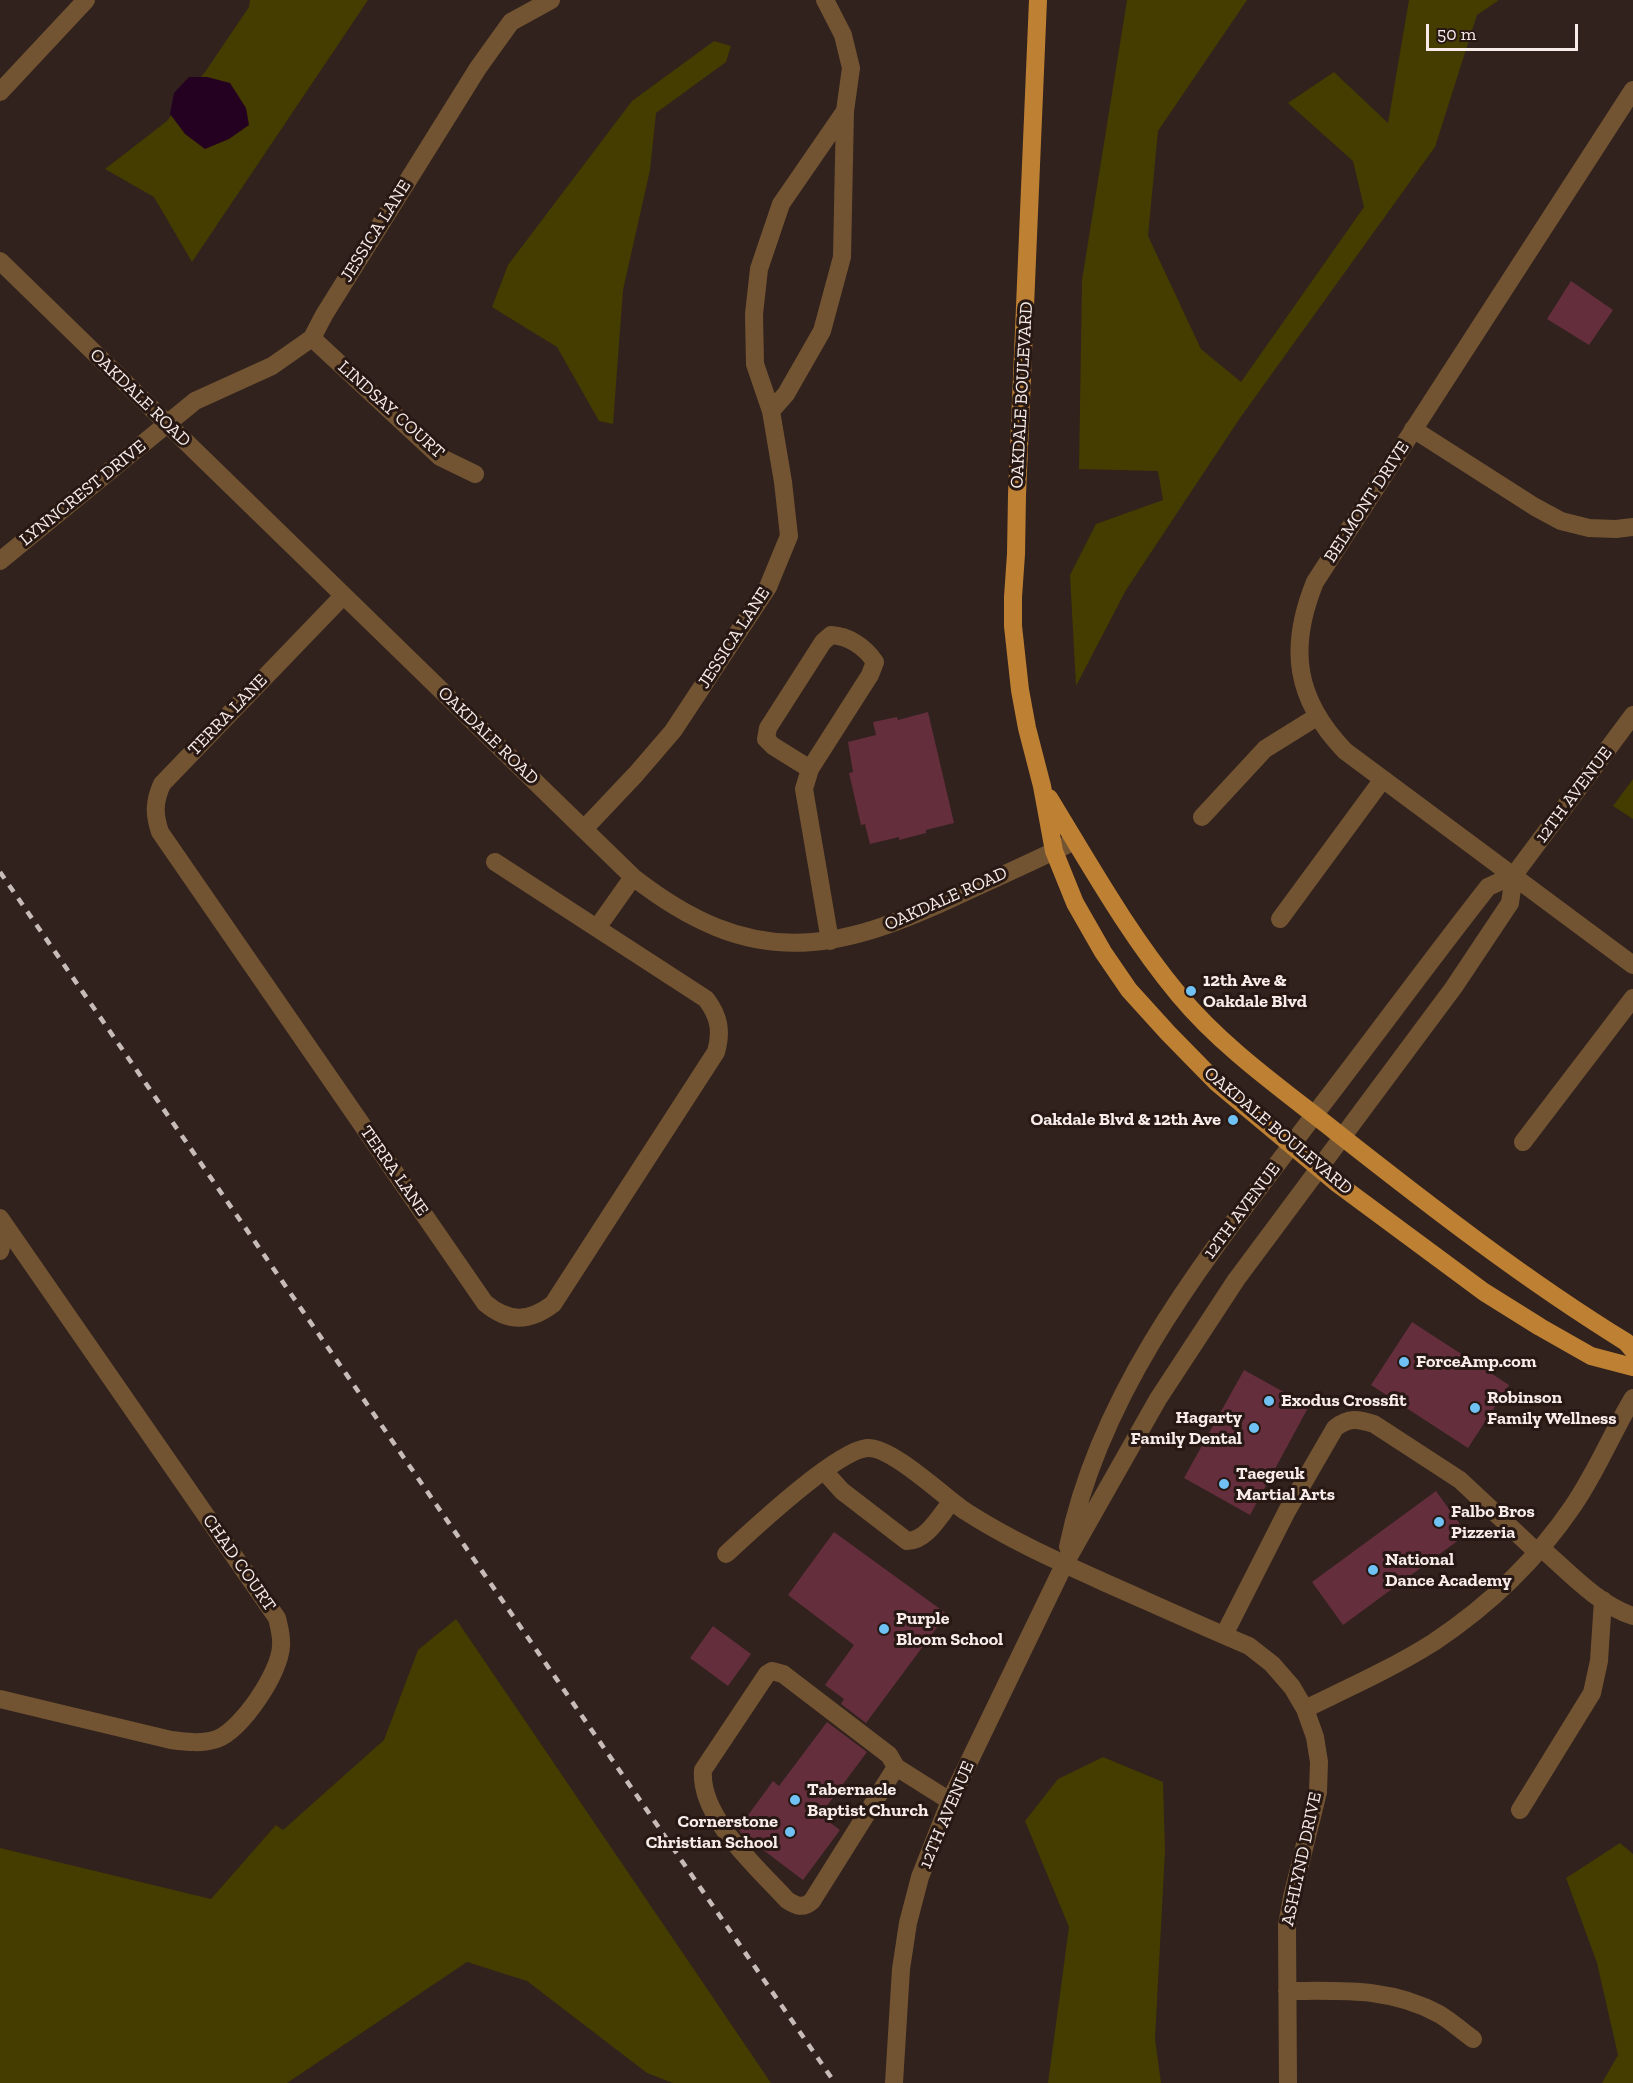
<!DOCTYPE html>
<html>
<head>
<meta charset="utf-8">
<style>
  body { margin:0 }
  #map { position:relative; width:1633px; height:2083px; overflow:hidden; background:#31221d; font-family:"Zilla Slab",serif }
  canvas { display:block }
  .scale { position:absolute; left:1426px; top:24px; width:152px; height:27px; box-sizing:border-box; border:3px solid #f7ece9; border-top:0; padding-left:8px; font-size:18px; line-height:21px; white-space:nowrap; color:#f7ece9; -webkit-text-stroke:4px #271814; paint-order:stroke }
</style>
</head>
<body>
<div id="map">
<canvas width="1633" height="2083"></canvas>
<div class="scale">50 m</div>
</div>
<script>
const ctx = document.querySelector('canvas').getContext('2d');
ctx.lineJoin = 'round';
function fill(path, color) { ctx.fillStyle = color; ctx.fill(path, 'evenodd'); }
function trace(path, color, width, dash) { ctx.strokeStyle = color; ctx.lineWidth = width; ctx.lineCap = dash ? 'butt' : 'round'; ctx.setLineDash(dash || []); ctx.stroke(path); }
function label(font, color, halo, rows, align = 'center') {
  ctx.font = font + ' "Zilla Slab",serif'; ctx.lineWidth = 6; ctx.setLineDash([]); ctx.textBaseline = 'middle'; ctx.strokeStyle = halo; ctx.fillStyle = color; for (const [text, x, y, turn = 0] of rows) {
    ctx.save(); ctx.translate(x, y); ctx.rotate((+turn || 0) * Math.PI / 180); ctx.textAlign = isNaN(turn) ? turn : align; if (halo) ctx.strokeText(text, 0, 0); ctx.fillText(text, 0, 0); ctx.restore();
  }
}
fill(new Path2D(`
  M250,0H368L192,262L154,197L105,169L167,121L205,72L249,7Z
  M1127,0H1247L1158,131L1148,236L1201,349L1241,382L1364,207L1353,161L1288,103L1334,72L1388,123L1409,0H1499L1477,15L1435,147L1240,418L1126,590L1076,686L1070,575L1096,524L1163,500L1158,471L1079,469L1082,280Z
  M714,41L731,46L726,62L656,113L650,170L623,290L613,424L599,421L557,347L492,307L508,265L632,101Z
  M1633,779V819L1613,806Z
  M456,1619L771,2083H673L647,2073L527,1981L467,1962L287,2083H0V1848L211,1899L276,1825L283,1830L384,1740L418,1650Z
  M1103,1757L1163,1782L1165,1851L1155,2039L1161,2083H1048L1069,1927L1025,1821L1058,1779Z
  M1620,1843L1633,1854V2083H1602L1618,2055L1597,1963L1566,1878Z`), '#453c00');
fill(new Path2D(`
  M189,77H207L230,83L246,108L249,125L229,139L205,149L185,134L170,114L174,93Z`), '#250121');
fill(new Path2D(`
  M1571,281L1613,310L1589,345L1547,319Z
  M928,712L954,823L926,830V833L899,840V837L870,844L865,824L861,825L849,773L853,772L848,742L876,735L873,722L897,717L898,720Z
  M1412,1322L1509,1385L1468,1448L1371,1385Z
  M1244,1370L1309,1406L1250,1515L1184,1478Z
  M1436,1491L1467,1534L1343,1625L1312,1582Z
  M834,1532L947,1614L866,1723L841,1704L844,1699L825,1685L854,1645L788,1595Z
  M713,1626L751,1654L728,1686L690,1658Z
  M827,1722L867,1752L820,1815L840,1830L803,1880L742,1834L738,1829L773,1781L779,1786Z`), '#642e3c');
trace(new Path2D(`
  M1633,90L1315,582C1288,648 1295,699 1345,751L1633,965
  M0,92L86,0
  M0,261L633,877C752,970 834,954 963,893C1001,876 1038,859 1075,841
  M312,338L440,457L475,474
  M771,411L755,364L754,314L759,269L781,204L845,111
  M1413,429L1535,507L1561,521L1589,528L1616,529L1633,527
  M0,561L195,401L272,366L312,338L324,315L478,68L511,22L551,0
  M343,596L162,784C154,802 154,814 160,832L485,1303C509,1323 529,1322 553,1304L716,1052C722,1031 719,1016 706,999L495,862
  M810,769L773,746L766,739L768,728L823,642L831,635C849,636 865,647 875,662L870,675L810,769L804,789L830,941
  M1202,817L1265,749L1318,716
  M584,829L636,774L673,731L768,587L789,536L783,482L771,411L786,394L822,331L842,257L845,111L851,68L843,35L825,0
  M1280,919L1383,779
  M597,928L633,877
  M1523,1142L1633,998
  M0,1218L277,1618C279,1627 282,1636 281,1646C280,1673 242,1729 217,1739C202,1744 186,1742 171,1740L0,1699
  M0,1251L6,1227
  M824,1471L842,1491L907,1541C927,1541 940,1515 952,1501
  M1068,1547C1102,1381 1216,1246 1315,1114C1373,1039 1429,962 1488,887L1514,875
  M1541,1548C1569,1572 1597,1604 1633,1616
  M726,1554C752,1530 836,1451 867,1448C891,1446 943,1496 965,1511C1013,1542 1064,1564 1115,1587C1160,1607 1204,1627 1249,1646L1272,1664L1292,1687L1305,1709L1315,1737L1319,1762L1318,1792L1292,1897L1287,1925L1288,2083
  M1224,1635L1287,1511L1335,1428C1349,1417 1358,1419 1374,1424L1460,1480L1537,1552
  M1305,1709C1348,1688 1393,1668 1434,1642C1488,1606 1537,1559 1573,1506C1597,1471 1612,1433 1633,1398
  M896,1767L812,1901C803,1909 796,1906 787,1900C757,1867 699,1817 703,1770L767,1674L772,1671L783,1674L889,1755L896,1767L950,1801
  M1520,1810L1592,1693L1599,1661L1603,1600
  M1287,1991C1341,1991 1390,1987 1439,2014C1451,2021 1462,2031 1473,2039
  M894,2083L901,1969L908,1923L920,1877L950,1801L1064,1565L1158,1399L1236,1280L1454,987L1510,903L1514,875L1633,715`), '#725432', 18);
trace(new Path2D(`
  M1038,0L1017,495L1016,554L1013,597V626L1020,690L1027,728L1042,786L1054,851L1075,903L1103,952L1129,990L1168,1033L1216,1082L1338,1184L1484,1292L1540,1327L1591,1356L1633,1367
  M1049,798C1090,865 1129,935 1179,995C1223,1048 1282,1089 1336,1132C1430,1206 1524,1279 1626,1342L1633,1350`), '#be8033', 18);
trace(new Path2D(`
  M0,872L835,2083`), '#c8bcb8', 4.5, [8, 8]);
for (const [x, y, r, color] of [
  [1191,991,6,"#70c2f4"],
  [1233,1120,6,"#70c2f4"],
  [1404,1362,6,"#70c2f4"],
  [1269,1401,6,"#70c2f4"],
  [1475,1408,6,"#70c2f4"],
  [1254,1428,6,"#70c2f4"],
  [1224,1484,6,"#70c2f4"],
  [1439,1522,6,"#70c2f4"],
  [1373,1570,6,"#70c2f4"],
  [884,1629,6,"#70c2f4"],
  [795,1800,6,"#70c2f4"],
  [790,1832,6,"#70c2f4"]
]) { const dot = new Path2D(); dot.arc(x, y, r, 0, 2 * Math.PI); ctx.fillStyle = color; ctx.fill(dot); trace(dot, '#271814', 2); }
label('18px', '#f7ece9', '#271814', [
  ["JESSICA LANE",376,231,-58],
  ["OAKDALE BOULEVARD",1022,395,-87],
  ["OAKDALE ROAD",140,398,44],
  ["LINDSAY COURT",391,410,42],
  ["LYNNCREST DRIVE",83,493,-39],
  ["BELMONT DRIVE",1367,502,-57],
  ["JESSICA LANE",734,638,-57],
  ["TERRA LANE",228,715,-46],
  ["OAKDALE ROAD",488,736,44],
  ["12TH AVENUE",1574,795,-53],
  ["OAKDALE ROAD",946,899,-24],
  ["OAKDALE BOULEVARD",1278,1131,40],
  ["TERRA LANE",394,1171,55],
  ["12TH AVENUE",1242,1211,-53],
  ["CHAD COURT",239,1563,55],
  ["12TH AVENUE",947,1815,-67],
  ["ASHLYND DRIVE",1302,1859,-78]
]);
label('bold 18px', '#f7ece9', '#271814', [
  ["12th Ave &",1203,981],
  ["Oakdale Blvd",1203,1002],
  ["Oakdale Blvd & 12th Ave",1221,1120,"right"],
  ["ForceAmp.com",1416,1362],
  ["Robinson",1487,1398],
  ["Family Wellness",1487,1419],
  ["Exodus Crossfit",1281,1401],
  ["Hagarty",1242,1418,"right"],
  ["Family Dental",1242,1439,"right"],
  ["Taegeuk",1236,1474],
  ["Martial Arts",1236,1495],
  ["Falbo Bros",1451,1512],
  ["Pizzeria",1451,1533],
  ["National",1385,1560],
  ["Dance Academy",1385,1581],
  ["Purple",896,1619],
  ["Bloom School",896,1640],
  ["Tabernacle",807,1790],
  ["Baptist Church",807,1811],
  ["Cornerstone",778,1822,"right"],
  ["Christian School",778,1843,"right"]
], 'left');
</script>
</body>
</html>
